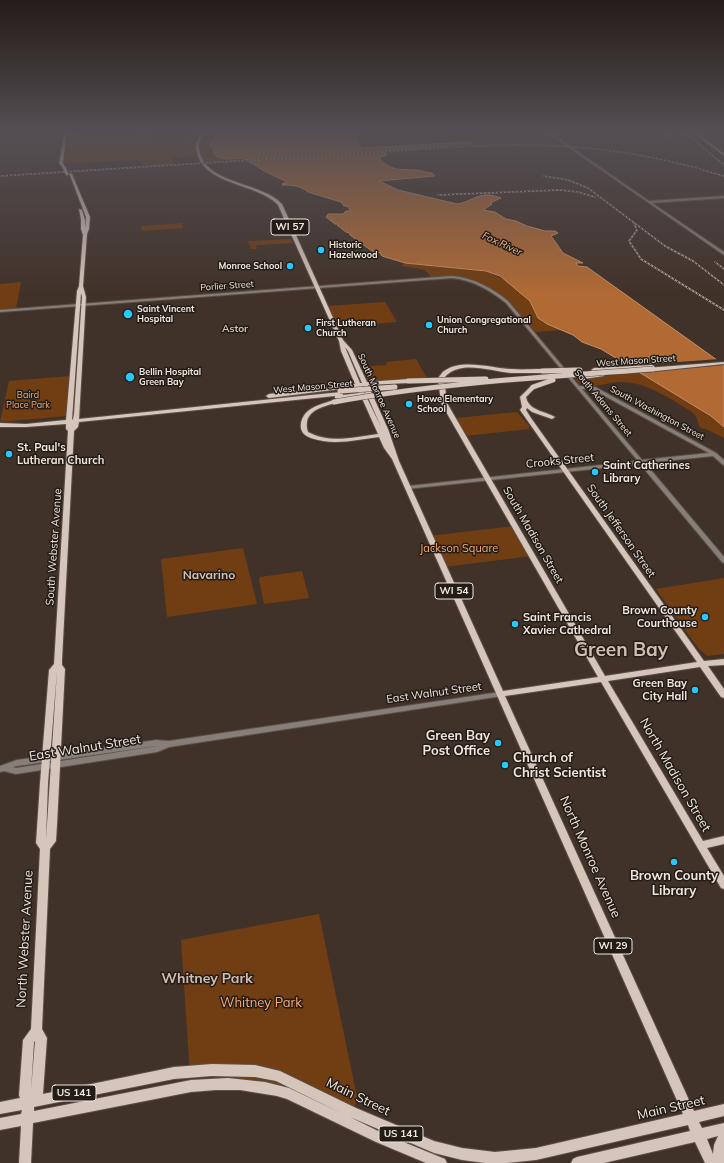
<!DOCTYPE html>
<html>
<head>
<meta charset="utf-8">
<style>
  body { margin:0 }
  canvas { display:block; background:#413229 }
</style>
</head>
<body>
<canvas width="724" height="1163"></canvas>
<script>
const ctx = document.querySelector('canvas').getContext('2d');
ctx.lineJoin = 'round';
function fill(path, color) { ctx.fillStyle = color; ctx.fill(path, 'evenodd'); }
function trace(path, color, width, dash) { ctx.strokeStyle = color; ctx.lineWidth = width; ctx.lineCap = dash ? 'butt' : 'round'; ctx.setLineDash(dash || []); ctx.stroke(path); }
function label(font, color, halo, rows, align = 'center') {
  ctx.font = font + ' Mulish,sans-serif'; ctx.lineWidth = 3; ctx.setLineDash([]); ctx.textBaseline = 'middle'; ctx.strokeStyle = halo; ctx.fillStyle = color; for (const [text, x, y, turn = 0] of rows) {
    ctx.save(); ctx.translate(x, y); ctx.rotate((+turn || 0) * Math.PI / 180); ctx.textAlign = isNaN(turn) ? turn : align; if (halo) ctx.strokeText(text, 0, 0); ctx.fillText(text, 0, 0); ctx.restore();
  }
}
fill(new Path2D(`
  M151,131L152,139C162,138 185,140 192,135L190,132L201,131L195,142V156L173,157L174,165L143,167L140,160L64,163L68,136Z
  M209,131H229L215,137L211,142L227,160L245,159L247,160L204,163C197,151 198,141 209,131Z
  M182,223L183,228L142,231L141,226Z
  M291,239L293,243L256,245L257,249H251L248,241Z
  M405,263L486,271L503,270L492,274C500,276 525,294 530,301C533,306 534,313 538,318C543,324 555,327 562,330L535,332L509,301L494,291L461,277H431L425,270L401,266Z
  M21,282L16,309L0,310V284Z
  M385,302L397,322L335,327L326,306Z
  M416,359L428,380L368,382L366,381L359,367L387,365L386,362Z
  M640,372L711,416L724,427V438L706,429L700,428L696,416L692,412C671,399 646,382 622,382C606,381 588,393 575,379Z
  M71,376L67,416L0,422L9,381Z
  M517,412L529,426V429L465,436L456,418Z
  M514,526L532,556L443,567L429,536Z
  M243,548L257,604L167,617L161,559Z
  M302,571L309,598L264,604L259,579L260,577Z
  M724,578V654L707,656L698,648L656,589Z
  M319,914L357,1097L354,1110L347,1119L272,1085L232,1077L190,1076L181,940Z`), '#713d13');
const water = new Path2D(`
  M229,131H354L356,140L362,148L469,142L473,144L403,149L384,152L387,155L379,158C393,172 399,169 417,170C422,170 427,173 432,173L435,176L379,181L398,190L457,204C467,203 478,194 488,195C493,195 497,197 501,198L490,203L492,204L483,210L495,212L506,219L516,221L527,226L545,231H555L558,233L551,236L563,253L583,263H576L578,266L587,267L724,365V427L711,416L601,349L582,342L573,335L547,324L538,318L530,301L500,276L486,271L405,263L382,256L380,253L372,251L350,235V233L346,232L337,225L338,224H335L326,217L328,214H343L346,211H351L347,206H344L341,202L308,192C300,185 291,185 282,185L287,184H282L287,182L262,170H263C257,167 252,163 246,160C238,155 221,165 213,152L214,150L210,145C212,136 221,134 229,131Z`);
fill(water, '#b16a34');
trace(water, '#c48f67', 1);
fill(new Path2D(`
  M719,359L724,362V365L635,373L625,366Z`), '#413229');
const minor = new Path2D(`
  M548,131L649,201L724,196V198L652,203L724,252V255L545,131Z
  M452,276C474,278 492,288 508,301L579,386L595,387L716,453L724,460V465L722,464L713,456L645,463L724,557V563L722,562L640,464L407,489L406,488L409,486L638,461L506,303C490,290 473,280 452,278L0,312V310ZM582,389H592L709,453L642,460Z
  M500,692H502L503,694L502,696L169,747L157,752L16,774L4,771L0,772V766L17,760L156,740L169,741ZM156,746H157L16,768L13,767L17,766Z`);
const major = new Path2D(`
  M65,131H67L63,163L67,170L65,171L59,163Z
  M204,131H207C200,138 197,143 200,153C206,177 241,182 261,191C269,194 276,198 282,204L343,340L352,350L367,382L408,379L411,381L408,383L368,385L388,429L399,461L503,691L598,677L441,403L438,378C440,376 442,372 444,371C461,358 492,368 511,369C521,370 532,369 542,369L545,371L542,373C532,373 521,373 511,373C490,371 459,359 444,378L447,403L605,676L697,662L520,410L522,407L520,397L531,386L533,385L536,387L526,397C529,411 545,411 555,417L552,419L532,412L527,408L526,410L531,418L704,661L724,659V665L708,666L724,689V698L721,697L700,667L608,681L703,841L724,836V844L707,848L724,876V889L721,888L601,682L505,696L694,1111L724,1104V1116L699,1122L702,1128L724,1123V1163H705L695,1142L604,1163H571L573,1159L577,1157L690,1131L688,1125L536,1160L507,1163H485L462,1160L434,1153L350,1117L384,1134L445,1159L447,1163H426L376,1142L287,1099L277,1096L240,1090H216L191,1092L33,1123L31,1163H19L21,1126L0,1130V1118L21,1114L22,1110L0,1114V1102L20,1098L19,1095L23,1040L31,1029L40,849L36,843L40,783L49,670L54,664L68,431L66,429V424L26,427H0V423L26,424L66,420L77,291L79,286L83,235L81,229V220L79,209L82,210L85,220V229L86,217L69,173L72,174L90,217L89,229L87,234L83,286L86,297L79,419L311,395L341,392L343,393V395L359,393L357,387L269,398L266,396L269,394L355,384L341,351L339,341L278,205C272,199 265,195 257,192C237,183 203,178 197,153C194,144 197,138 204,131ZM81,293L82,297L74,414L73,419L72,420ZM345,347L348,351L362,383H360ZM362,386H363L366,392L364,393ZM367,395L382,429L384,433L366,396ZM335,396V398L337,399L361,396L378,434C355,437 330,444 308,432C302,412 320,407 336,403L337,402L334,400C325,403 315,405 308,411C302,416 298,426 303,433C307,438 317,440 323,441C342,444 361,439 379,437L384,448L392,459L683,1114L536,1148L495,1152L462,1148L434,1141L356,1108L280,1071L255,1065L212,1064L174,1067L43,1094L47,1038L42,1029L50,849L56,841L57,825L65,669L62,665V660L74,431L78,427L79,422ZM57,671L47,825L46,840L48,783ZM35,1041L31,1091L34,1042ZM212,1076L255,1077L276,1081L343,1114L289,1088L265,1082L228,1078L191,1080L34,1111V1107L174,1079ZM718,1136L714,1145L713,1154L707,1139Z
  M692,131H695L724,154V156Z
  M724,362V364L646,372L643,370L646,368Z
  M652,365L654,366V367L594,372L591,370L594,368Z
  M602,373L604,374V376L584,379L581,377L584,375Z`);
trace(minor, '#5d4f46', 2);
trace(major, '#5d4f46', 2);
fill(minor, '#867e79');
fill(major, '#d5c5bb');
const rail = new Path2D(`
  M683,131L724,165
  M665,139L671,131
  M0,176L474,146C563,142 639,149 724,176
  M543,176L568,180L588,188L665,246L693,261L724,285
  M438,195L560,190L578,192L595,197
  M634,224L637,230L629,241L641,259L724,310
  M715,262L724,269`);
trace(rail, '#b3a7a0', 1.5);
trace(rail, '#231c17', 1, [2]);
const majorBridgeFar1 = new Path2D(`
  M65,170L67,174`);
const majorBridge = new Path2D(`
  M542,371L580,370
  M408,381L486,379
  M533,387L553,380
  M340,391L395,387
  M334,402C439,383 546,377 653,369`);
trace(majorBridgeFar1, '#5d4f46', 4, []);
trace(majorBridge, '#5d4f46', 6, []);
trace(majorBridgeFar1, '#d5c5bb', 3);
trace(majorBridge, '#d5c5bb', 5);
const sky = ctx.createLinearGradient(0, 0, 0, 294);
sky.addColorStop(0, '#241c17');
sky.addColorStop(0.45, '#544f54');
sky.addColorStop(1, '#544f5400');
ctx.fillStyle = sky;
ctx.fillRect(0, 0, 724, 294);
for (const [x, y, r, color] of [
  [321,250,4,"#26c9fe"],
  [290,266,4,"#26c9fe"],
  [128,314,5,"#26c9fe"],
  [429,325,4,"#26c9fe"],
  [308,328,4,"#26c9fe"],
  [130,377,5,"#26c9fe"],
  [409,404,4,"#26c9fe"],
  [9,454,4,"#26c9fe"],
  [595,472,4,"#26c9fe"],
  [705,617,4,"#26c9fe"],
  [515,624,4,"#26c9fe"],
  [695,690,4,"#26c9fe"],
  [498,743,4,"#26c9fe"],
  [505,765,4,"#26c9fe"],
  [674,862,4,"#26c9fe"]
]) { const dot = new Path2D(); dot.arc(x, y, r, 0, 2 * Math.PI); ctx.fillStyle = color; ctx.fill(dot); trace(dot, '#231c17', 1.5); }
label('bold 9px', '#efe5df', '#231c17', [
  ["Historic",329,245],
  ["Hazelwood",329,255],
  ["Monroe School",282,266,"right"],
  ["Saint Vincent",137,309],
  ["Hospital",137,319],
  ["Union Congregational",437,320],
  ["Church",437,330],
  ["First Lutheran",316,323],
  ["Church",316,333],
  ["Bellin Hospital",139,372],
  ["Green Bay",139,382],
  ["Howe Elementary",417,399],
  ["School",417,409]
], 'left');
label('9px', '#efe5df', '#231c17', [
  ["Porlier Street",227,286,-4],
  ["West Mason Street",636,361,-4],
  ["West Mason Street",313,387,-5],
  ["South Monroe Avenue",379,396,66],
  ["South Adams Street",603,403,50],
  ["South Washington Street",657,413,28]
]);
label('9px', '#f9ab75', '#231c17', [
  ["Baird",28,395],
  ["Place Park",28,405]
]);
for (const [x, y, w] of [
  [290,227,38],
  [454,591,38],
  [613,946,38],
  [74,1093,44],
  [401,1134,44]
]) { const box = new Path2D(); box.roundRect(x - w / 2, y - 8, w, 16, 3); ctx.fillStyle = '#231c17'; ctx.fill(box); trace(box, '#efe5df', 1); }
label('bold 10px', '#efe5df', null, [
  ["WI 57",290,227],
  ["WI 54",454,591],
  ["WI 29",613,946],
  ["US 141",74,1093],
  ["US 141",401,1134]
]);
label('italic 10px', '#f6bb93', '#231c17', [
  ["Fox River",502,244,25]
]);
label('bold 10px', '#d1beb2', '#231c17', [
  ["Astor",235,329]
]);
label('bold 11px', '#efe5df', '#231c17', [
  ["St. Paul's",17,448],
  ["Lutheran Church",17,461],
  ["Saint Catherines",603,466],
  ["Library",603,479],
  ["Brown County",697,611,"right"],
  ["Courthouse",697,624,"right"],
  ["Saint Francis",523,618],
  ["Xavier Cathedral",523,631],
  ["Green Bay",687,684,"right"],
  ["City Hall",687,697,"right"]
], 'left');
label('11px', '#efe5df', '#231c17', [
  ["Crooks Street",560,461,-6],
  ["South Jefferson Street",621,531,55],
  ["South Madison Street",533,535,60],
  ["South Webster Avenue",54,547,-86],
  ["East Walnut Street",434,693,-8]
]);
label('11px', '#f9ab75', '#231c17', [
  ["Jackson Square",459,549]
]);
label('bold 12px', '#d1beb2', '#231c17', [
  ["Navarino",209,575]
]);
label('bold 13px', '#efe5df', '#231c17', [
  ["Green Bay",490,736],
  ["Post Office",490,751],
  ["Church of",513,758,"left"],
  ["Christ Scientist",513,773,"left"],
  ["Brown County",674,876,"center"],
  ["Library",674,891,"center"]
], 'right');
label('13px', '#efe5df', '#231c17', [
  ["East Walnut Street",85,748,-9],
  ["North Madison Street",675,775,60],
  ["North Monroe Avenue",590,857,66],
  ["North Webster Avenue",25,939,-87],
  ["Main Street",358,1097,26],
  ["Main Street",671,1108,-13]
]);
label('13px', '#f9ab75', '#231c17', [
  ["Whitney Park",261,1003]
]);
label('bold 14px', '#d1beb2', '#231c17', [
  ["Whitney Park",207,979]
]);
label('bold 19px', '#d1beb2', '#231c17', [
  ["Green Bay",621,650]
]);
</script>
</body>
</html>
